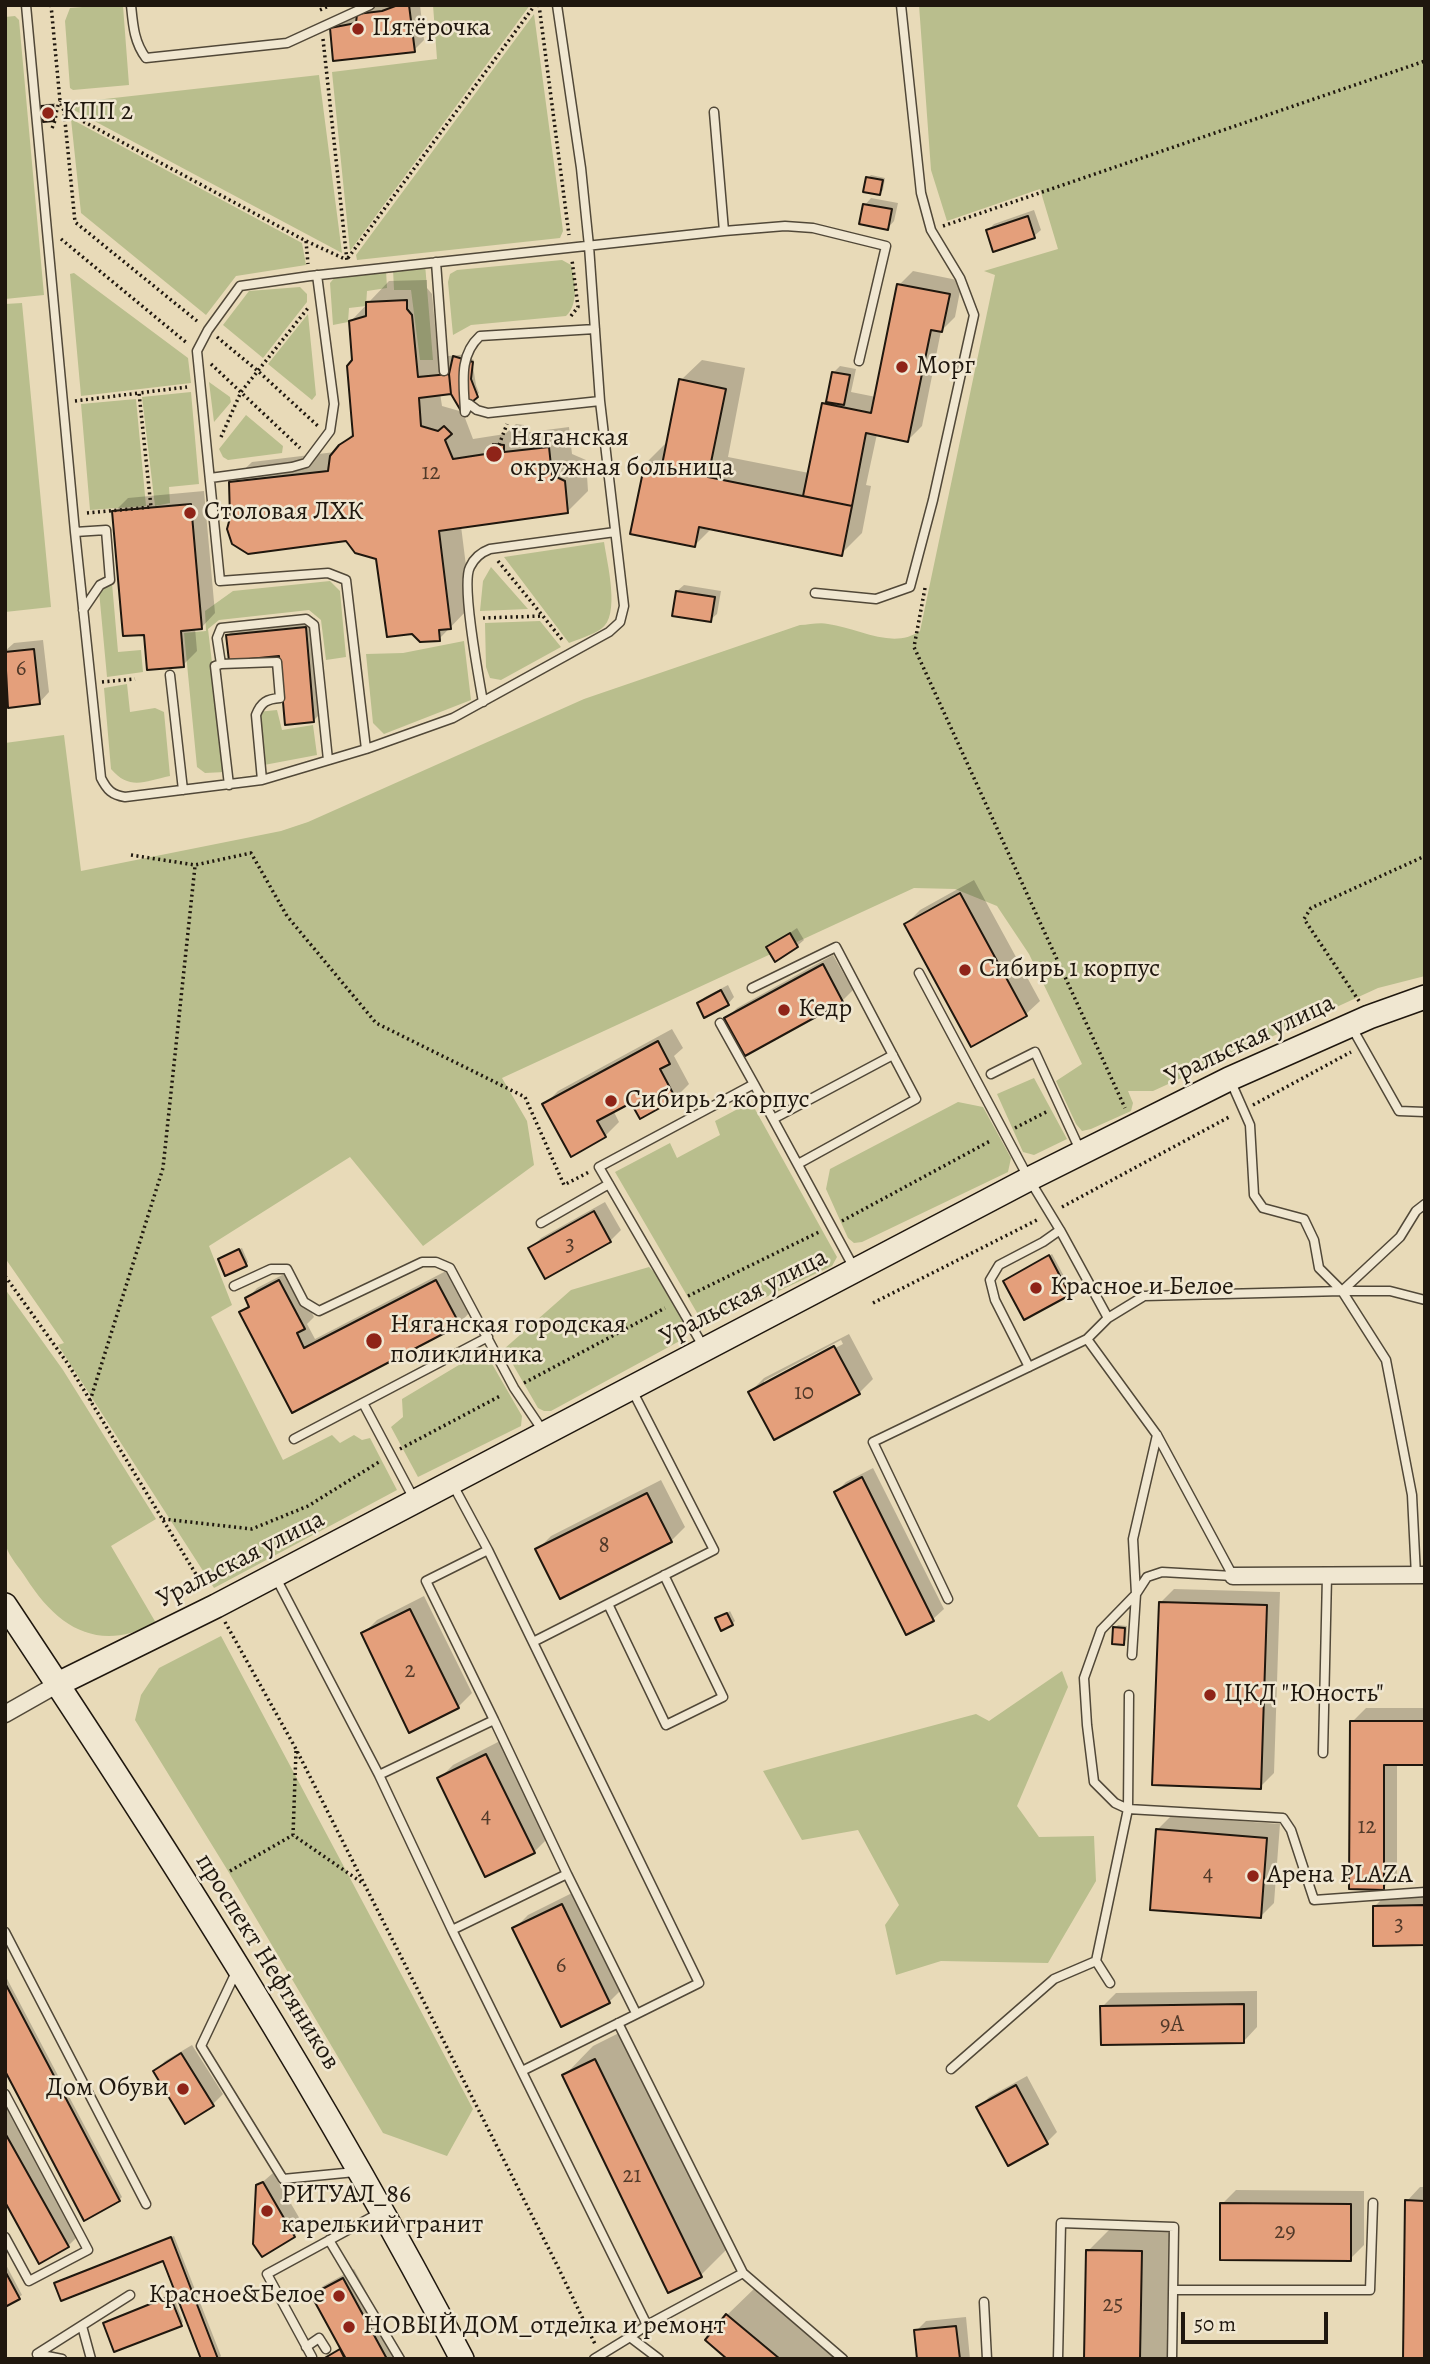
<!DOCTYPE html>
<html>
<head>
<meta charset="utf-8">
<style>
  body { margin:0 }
  #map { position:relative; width:1430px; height:2364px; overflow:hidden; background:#e8dab8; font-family:Alegreya,serif }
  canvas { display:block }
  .frame { position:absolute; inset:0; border:7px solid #1f170e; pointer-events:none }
  .scale { position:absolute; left:1181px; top:2312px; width:147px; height:32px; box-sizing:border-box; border:4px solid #1f170e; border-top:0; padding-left:9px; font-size:21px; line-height:24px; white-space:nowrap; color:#1f170e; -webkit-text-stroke:5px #f0e7d1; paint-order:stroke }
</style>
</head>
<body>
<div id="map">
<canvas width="1430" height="2364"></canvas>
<div class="frame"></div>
<div class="scale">50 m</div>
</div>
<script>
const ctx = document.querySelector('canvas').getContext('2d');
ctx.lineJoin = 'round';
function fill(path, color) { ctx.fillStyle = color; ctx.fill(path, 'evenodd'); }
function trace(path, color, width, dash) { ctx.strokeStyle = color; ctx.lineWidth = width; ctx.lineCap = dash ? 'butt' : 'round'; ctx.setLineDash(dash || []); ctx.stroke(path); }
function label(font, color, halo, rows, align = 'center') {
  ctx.font = font + ' Alegreya,serif'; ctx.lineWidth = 5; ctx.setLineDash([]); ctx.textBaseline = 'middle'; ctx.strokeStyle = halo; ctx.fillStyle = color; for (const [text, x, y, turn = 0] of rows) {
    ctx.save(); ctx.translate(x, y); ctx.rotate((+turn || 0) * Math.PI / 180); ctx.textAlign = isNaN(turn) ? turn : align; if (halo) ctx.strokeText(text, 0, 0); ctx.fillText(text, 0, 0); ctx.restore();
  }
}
fill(new Path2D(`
  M107,5L123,6L129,85L73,90L70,88L65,21L70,8Z
  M433,5H530L350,251L332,72L437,59Z
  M919,5H1425V976L1378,988L1153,1091H1128L1133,1103L1131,1111L1091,1129L1082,1131L1076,1124L1056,1081L1082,1064L1029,954L997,906L955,889L914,888L502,1078L527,1121L534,1165L423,1246L350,1157L209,1246L232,1305L211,1317L283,1460L332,1435L340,1443L354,1435L362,1440L370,1438L397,1490L214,1588L58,1345L64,1343L5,1258V743L64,735L81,871L281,831L308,822L584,699L800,625C809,625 819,622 828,624C858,628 893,650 920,631L995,275L984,271L1058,249L1040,189L947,221L931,170Z
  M534,14L563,231L560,238L357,260L356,255Z
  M15,16L19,20L44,295L5,299V17Z
  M319,75L342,253L70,108L69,103Z
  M71,119L302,243L306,265L236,276L206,315L81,213Z
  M562,260L571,265C575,281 579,304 566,316L471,325L453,335L448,282L450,274L457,270Z
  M425,264L433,360H420L411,290H394L393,269Z
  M386,270L387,288L367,291L366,306L349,308L348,322L333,325L330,283L336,276Z
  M74,273L188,358L191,383L81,396L70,274Z
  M300,287L307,294V302L263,358L223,325L249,291Z
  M22,303L51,607L5,612V304Z
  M308,314L316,395L312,400L268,364Z
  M209,382L230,397L231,402L214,422Z
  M191,392L199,484L169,487L170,503L155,506L142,397Z
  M136,399L146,506L90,510L81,404Z
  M246,415L283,446L282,453L228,460L223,457L219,449Z
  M604,542C607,563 621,616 601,629C592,635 579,639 569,643L504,557Z
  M491,567L528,609L480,611L483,581Z
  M330,581L340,591L346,657L326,660L321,620L309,610L219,620L208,629L225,772L205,773L197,767L184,633L206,631L205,611L233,591Z
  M112,583L118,652L141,650L143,672L107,677L99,591Z
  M540,621L561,647L501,680L490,678L486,667L485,623Z
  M464,641L471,700L384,734L373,723L366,654L403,653Z
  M127,684L130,712L155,708L164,712L170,776C145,781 130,791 111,769L104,688Z
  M277,710L282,730L313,725L317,755L264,765L257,712Z
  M1034,1078L1067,1139L1034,1155L1023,1152L997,1094Z
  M751,1102L837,1257L832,1266L713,1322L703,1323L615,1172L670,1143L677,1158L720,1135L715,1121Z
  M958,1102L983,1107L1011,1158L1008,1172L862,1242L854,1243L848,1238L826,1189L830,1169Z
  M649,1267L656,1274L687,1326V1337L551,1411H544L538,1408L504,1349L571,1290Z
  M5,1289L63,1370L156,1519L111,1546L156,1623C98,1653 58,1628 26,1578C20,1568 9,1557 6,1546C2,1535 5,1497 5,1482C5,1418 5,1353 5,1289Z
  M484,1350L522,1416L521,1426L418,1477L391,1427L403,1417L402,1399Z
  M221,1636L473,2109L447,2156L383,2133L228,1871L135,1720L141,1695L159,1668Z
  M1062,1671L1068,1687L1017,1806L1039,1837L1094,1836L1096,1881L1048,1963L941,1961L896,1975L885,1925L899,1905L858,1830L802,1840L763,1771L976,1714L989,1721Z`), '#b9be8d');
fill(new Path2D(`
  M368,5H420L424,40L414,50L332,29L342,19L358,15Z
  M55,103L56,116L53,119L43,107L46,104Z
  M871,175L885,178L883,190L880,193L868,178Z
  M871,198L898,203L894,221L888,228L865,205Z
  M1034,210L1041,230L1034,236L988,230L994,224Z
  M913,271L962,281L955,317L941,331L922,426L908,440L877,434L866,485L871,486L862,533L841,554L712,528L695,545L646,463L667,442L681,380L702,360L745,368L728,457L809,473L823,403L829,398L834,372L840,366L856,369L851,392L876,397L899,285Z
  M427,280V288L432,294L438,357L469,354V358L474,360L473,366L476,385L479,393L465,405L471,412L465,418L473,439L505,434L516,424L524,425L523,433L569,427L572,454L586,460L588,491L567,512L461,526L471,606L439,639L378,557L347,539L232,518L231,482L252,462L335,452L354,432V360L351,321L389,281ZM440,393H452L463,412L442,406Z
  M204,491L215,613L202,627L195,628L197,651L183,665L146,633L114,512L128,498Z
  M684,585L721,591L717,614L710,620L677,591Z
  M315,618L324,710L314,720L281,654L228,635L238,625Z
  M43,640L49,692L39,703L10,706L5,651L14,643Z
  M974,880L1040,1001L1026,1014L906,924L920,910Z
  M797,928L804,940L797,946L768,948Z
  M833,955L853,990L842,1001L745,1053L727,1018L737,1008Z
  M728,985L734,997L728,1004L699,1003L705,997Z
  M672,1029L683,1048L674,1056L689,1084L675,1098L640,1117L631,1100L613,1110L619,1122L605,1136L544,1105L558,1091Z
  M605,1202L621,1230L610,1241L546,1276L531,1248L541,1238Z
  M242,1248L248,1262L246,1265L222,1257Z
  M1052,1254L1072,1291L1025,1318L1005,1281Z
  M290,1271L314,1317L307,1324L315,1339L446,1271L469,1313L459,1324L293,1411L242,1312L250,1304L247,1299L257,1288Z
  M849,1334L873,1379L859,1393L750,1392L764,1378ZM841,1340L843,1344L764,1385V1381Z
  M873,1468L944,1609L933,1619L907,1633L836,1492L846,1482Z
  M661,1480L685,1527L671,1541L537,1550L551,1536Z
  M1174,1589L1280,1592L1274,1773L1260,1787L1160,1603Z
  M424,1596L472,1693L458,1707L363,1634L377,1620Z
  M730,1611L735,1621L732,1624L717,1619Z
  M1118,1625L1127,1626L1126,1640L1123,1643L1115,1628Z
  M1366,1708H1425V1764L1397,1763V1874L1383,1888L1352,1722Z
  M500,1741L548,1838L534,1852L439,1779L453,1765Z
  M1171,1816L1280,1824L1274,1903L1260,1917L1157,1830Z
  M576,1891L623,1988L609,2002L514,1929L528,1915Z
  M1425,1892V1943L1374,1907L1388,1893Z
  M5,1975L122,2197L119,2200L5,2067Z
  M1257,1991V2027L1244,2041L1102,2007L1116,1993Z
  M625,2030L731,2245L701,2275L564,2076L593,2046Z
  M192,2045L223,2094L213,2104L155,2072L165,2061Z
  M1027,2076L1057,2132L1047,2142L1009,2163L978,2108L989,2097Z
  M5,2095L82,2232L68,2246L5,2198Z
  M273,2173L304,2226L294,2236L258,2186Z
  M1420,2187H1425V2359L1407,2201Z
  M1236,2190L1364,2191V2245L1350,2259L1222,2204Z
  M1118,2221L1172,2222L1169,2359H1086L1088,2251Z
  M174,2236L221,2356L218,2359H203L164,2259L56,2284Z
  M5,2263L22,2295L5,2305Z
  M354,2269L398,2350L390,2359H321L341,2347L313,2296L323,2286Z
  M757,2286L845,2359H729L727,2315Z
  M173,2295L183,2322L181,2325L105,2323Z
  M966,2317L970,2359H918L916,2331L926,2321Z`), '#0003');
const building = new Path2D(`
  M398,5H409L415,52L333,61L330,28L356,23L357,14L382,11Z
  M53,105L54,121L43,122L41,106Z
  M866,177L883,180L880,195L863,192Z
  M863,204L892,209L888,230L859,224Z
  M1028,216L1035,238L993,252L986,230Z
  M897,284L950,294L942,332L931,330L908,442L866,433L852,506L803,496L822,403L871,413Z
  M407,300V309L412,315L418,377L449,374L451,394L419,398L421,426L438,431L444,426L452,434L445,440L453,459L492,453L493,444L504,445V452L549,447L552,475L565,481L568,513L439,531L451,629L439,630L440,641L420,642L412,634L387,637L376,559L355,553L346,541L248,554L232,544L227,529L230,518L229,482L328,471L330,456L339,445L353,436L347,366L352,360L349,321L366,316V302Z
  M453,356L473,362L471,379L478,397L461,411L451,394L449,374Z
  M832,372L850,375L844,405L826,402Z
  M679,379L726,389L708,477L852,506L842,556L699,527L695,547L630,534L645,462L662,465Z
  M191,504L202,629L181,631L184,667L147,670L144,635L123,636L112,511Z
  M676,591L715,597L711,622L672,616Z
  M306,627L314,722L285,725L279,656L229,661L226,635Z
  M34,649L40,704L8,708L5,652Z
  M960,893L1027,1016L971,1047L904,924Z
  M790,933L798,947L775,962L766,947Z
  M823,964L843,1002L745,1056L724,1018Z
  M721,990L729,1005L704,1018L697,1003Z
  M658,1041L670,1064L660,1069L676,1099L640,1119L631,1103L597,1121L606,1137L571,1157L542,1104Z
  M594,1211L611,1242L545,1279L528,1248Z
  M239,1249L247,1266L225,1276L218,1259Z
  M1049,1255L1070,1295L1024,1320L1003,1281Z
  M279,1280L305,1329L297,1333L304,1348L436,1280L460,1325L292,1413L239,1312L249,1307L245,1298Z
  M834,1346L860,1394L774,1440L748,1392Z
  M862,1477L934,1621L906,1635L834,1492Z
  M647,1493L672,1542L560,1599L535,1549Z
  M1159,1602L1267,1605L1261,1789L1152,1785Z
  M410,1609L459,1708L409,1733L361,1633Z
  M727,1613L733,1625L721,1631L715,1618Z
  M1113,1627L1125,1628L1124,1645L1112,1644Z
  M1350,1721H1425V1765H1384V1890L1349,1889Z
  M486,1754L535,1853L485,1877L437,1778Z
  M1156,1829L1267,1838L1261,1918L1150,1910Z
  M562,1904L610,2003L561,2027L512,1928Z
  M1425,1905V1945L1373,1946V1906Z
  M5,1983L120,2201L84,2221L5,2071Z
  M1244,2004V2043L1101,2045L1100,2006Z
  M181,2053L214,2106L185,2124L153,2071Z
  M595,2059L702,2277L668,2293L562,2075Z
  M1016,2085L1048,2144L1008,2166L976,2107Z
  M5,2133L69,2247L39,2264L5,2202Z
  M263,2182L295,2237L262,2257L253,2244L256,2185Z
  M1405,2200L1425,2201V2359H1403Z
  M1220,2203L1351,2204V2261L1220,2260Z
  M171,2237L218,2359H201L163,2261L61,2301L54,2283Z
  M1086,2250L1142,2251L1140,2359H1084Z
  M5,2271L20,2299L5,2307Z
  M343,2278L387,2359H346L311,2295Z
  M170,2296L182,2326L114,2352L103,2323Z
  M726,2314L780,2359H727L705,2340Z
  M956,2326L960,2359H917L914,2330Z
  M340,2349L345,2359H323Z`);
fill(building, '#e49f7b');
trace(building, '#1f170e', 2);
const lane = new Path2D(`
  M26,5L75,532L101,778C107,790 112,795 125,797L262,780L366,749L453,718L609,632L620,622L624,606L600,401L589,246L581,168L557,5
  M131,5C133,25 134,42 146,58L287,43L370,5
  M714,112L724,231
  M436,262L444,371
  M595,329L480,336C458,356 464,384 465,412L469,404L477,410L488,413L600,401
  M210,478L292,467L306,463L330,431L334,404L317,275
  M75,532L106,530L110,580L100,585L83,610
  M815,593L876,599L910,587L933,500L974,315L960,278L931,230L921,193L901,5
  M221,664L277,662L280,698C267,699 261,702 256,715L262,780
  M170,675L183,790
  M483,702C479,679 461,584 470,567C474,558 482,552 490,549L615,532
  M366,749L346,580L328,573L220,581L197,351L208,330L240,286L310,276L724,231L785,226L813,228L886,246L859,361
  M229,785L215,666L221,664L217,638L221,628L306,619L314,625L328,760
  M919,973L1029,1179L1060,1230L1108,1318
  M752,988L836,947L916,1099L798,1164
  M720,1023L754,1084
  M1351,1026L1399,1111L1425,1112
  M991,1074L1035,1052L1080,1150
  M1231,1082L1250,1125L1254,1195L1263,1208L1304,1219L1314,1240L1319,1268L1342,1291H1390L1425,1300
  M773,1119L893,1055
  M541,1223L609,1184
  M234,1286L271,1269H287L304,1302L319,1311L422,1262H436L450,1268L514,1388L543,1431
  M1342,1291L1386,1360L1412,1495L1416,1576
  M1087,1339L1157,1435L1233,1576
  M703,1346L599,1167L754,1084L854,1268
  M1029,1367L995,1300L990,1280L999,1265L1043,1242L1060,1230
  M363,1403L414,1499
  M294,1439L488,1337
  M453,1485L488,1550
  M275,1576L379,1775
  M1233,1576L1162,1572L1147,1577L1136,1594L1101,1630L1084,1678L1087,1725L1094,1782L1115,1803L1128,1809L1283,1818L1291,1830L1314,1900L1425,1892
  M948,1599L873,1442L1087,1339L1108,1318L1144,1296L1342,1291L1400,1237L1416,1211L1425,1204
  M608,1604L666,1725L723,1697L664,1575
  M533,1642L714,1550L632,1390
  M1132,1655L1136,1594L1133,1539L1157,1435
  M494,1720L426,1581L488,1550L699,1983L522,2071
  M1323,1753L1327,1576
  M452,1930L379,1775L494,1720L567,1874
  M5,1932L146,2204
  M237,1970L201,2046L283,2179L355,2172
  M1110,1983L1096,1961L1128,1809L1129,1695
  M636,2013L567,1874L452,1930L647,2325
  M618,2023L743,2273L843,2359
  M951,2069L1054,1979L1096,1961
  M5,2094L88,2250L29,2281L5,2237
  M329,2240L400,2359
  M1173,2290H1370L1373,2203
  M984,2302L987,2359
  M82,2326L91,2359
  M630,2337L659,2359
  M306,2347L319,2338L326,2349
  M312,2357L267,2274L381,2212
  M62,2359L37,2354L130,2295
  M594,2359L630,2337L647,2325L743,2273
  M1058,2359L1061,2223L1174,2227L1172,2359`);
const street = new Path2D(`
  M1233,1576L1425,1575
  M5,1714L58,1684`);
const secondary = new Path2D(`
  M5,1605C168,1850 326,2098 462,2359
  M58,1684L216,1606L1029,1179L1229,1079L1369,1017L1425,997`);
trace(lane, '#514838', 11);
trace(street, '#514838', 19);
trace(secondary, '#1f170e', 26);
trace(new Path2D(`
  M51,5L60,101L64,111L75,222L197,321
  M539,5L569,235
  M320,10L331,5
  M323,39L347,261
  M64,111L306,241L345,259
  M52,128C57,119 55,110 60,101
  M943,226L1425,61
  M61,239L187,343
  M306,241L308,264
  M348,258L535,5
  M571,316L578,307L572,260
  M217,337L258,371L319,427
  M211,364L300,448
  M75,401L139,393
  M221,437L241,392L308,308
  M499,445L507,424
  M87,513L151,507L139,393L187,387
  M498,561L564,642
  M925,588L914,647L1125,1108
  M483,618L542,616
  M102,682L135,679
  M131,855L195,865L251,853L287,916L376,1023L525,1097L564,1185L589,1172
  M1359,1001L1304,919L1311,908L1425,856
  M1253,1105L1351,1052
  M1015,1128L1048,1111
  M1062,1207L1231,1116
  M842,1221L992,1140
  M5,1276L68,1364L205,1589
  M688,1296L819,1232
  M873,1303L1039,1219
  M524,1383L665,1308
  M90,1401L163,1168L195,866
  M400,1449L502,1395
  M163,1519L252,1529L308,1506L379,1462
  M225,1622L296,1749L557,2265L595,2344
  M296,1751L293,1835L364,1884
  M230,1871L293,1835`), '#1f170e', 3.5, [2, 3.5]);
trace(lane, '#f0e7d1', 8);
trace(street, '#f0e7d1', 16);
trace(secondary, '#f0e7d1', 23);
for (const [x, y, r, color] of [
  [358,29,7,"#8f2418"],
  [48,113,7,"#8f2418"],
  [902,367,7,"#8f2418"],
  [494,454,9,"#8f2418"],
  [190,513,7,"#8f2418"],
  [965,970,7,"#8f2418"],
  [784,1010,7,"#8f2418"],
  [611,1101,7,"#8f2418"],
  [1036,1288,7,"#8f2418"],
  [374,1341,9,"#8f2418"],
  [1210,1695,7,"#8f2418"],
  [1253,1876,7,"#8f2418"],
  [183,2089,7,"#8f2418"],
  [267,2211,7,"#8f2418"],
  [339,2296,7,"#8f2418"],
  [349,2327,7,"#8f2418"]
]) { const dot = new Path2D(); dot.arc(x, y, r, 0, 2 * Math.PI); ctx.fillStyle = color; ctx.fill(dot); trace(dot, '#f0e7d1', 2.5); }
label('23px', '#503929', null, [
  ["12",431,473],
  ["6",21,669],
  ["3",570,1245],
  ["10",804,1393],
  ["8",604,1546],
  ["2",410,1671],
  ["4",486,1816],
  ["12",1367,1827],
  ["4",1208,1874],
  ["3",1399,1925],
  ["6",561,1966],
  ["9А",1172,2025],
  ["21",632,2176],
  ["29",1285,2232],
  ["25",1113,2305]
]);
label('26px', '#1f170e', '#f0e7d1', [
  ["Пятёрочка",372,29],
  ["КПП 2",62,113],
  ["Морг",916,367],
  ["Няганская",510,439],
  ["окружная больница",510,469],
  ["Столовая ЛХК",204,513],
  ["Сибирь 1 корпус",979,970],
  ["Кедр",798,1010],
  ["Сибирь 2 корпус",625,1101],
  ["Красное и Белое",1050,1288],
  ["Няганская городская",390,1326],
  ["поликлиника",390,1356],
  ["ЦКД \"Юность\"",1224,1695],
  ["Арена PLAZA",1267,1876],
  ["Дом Обуви",169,2089,"right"],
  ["РИТУАЛ_86",281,2196],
  ["карелький гранит",281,2226],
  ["Красное&Белое",325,2296,"right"],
  ["НОВЫЙ ДОМ_отделка и ремонт",363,2327]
], 'left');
label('26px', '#1f170e', '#f0e7d1', [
  ["Уральская улица",1250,1041,-25],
  ["Уральская улица",744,1298,-27],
  ["Уральская улица",241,1560,-27],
  ["проспект Нефтяников",267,1962,58]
]);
</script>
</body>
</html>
